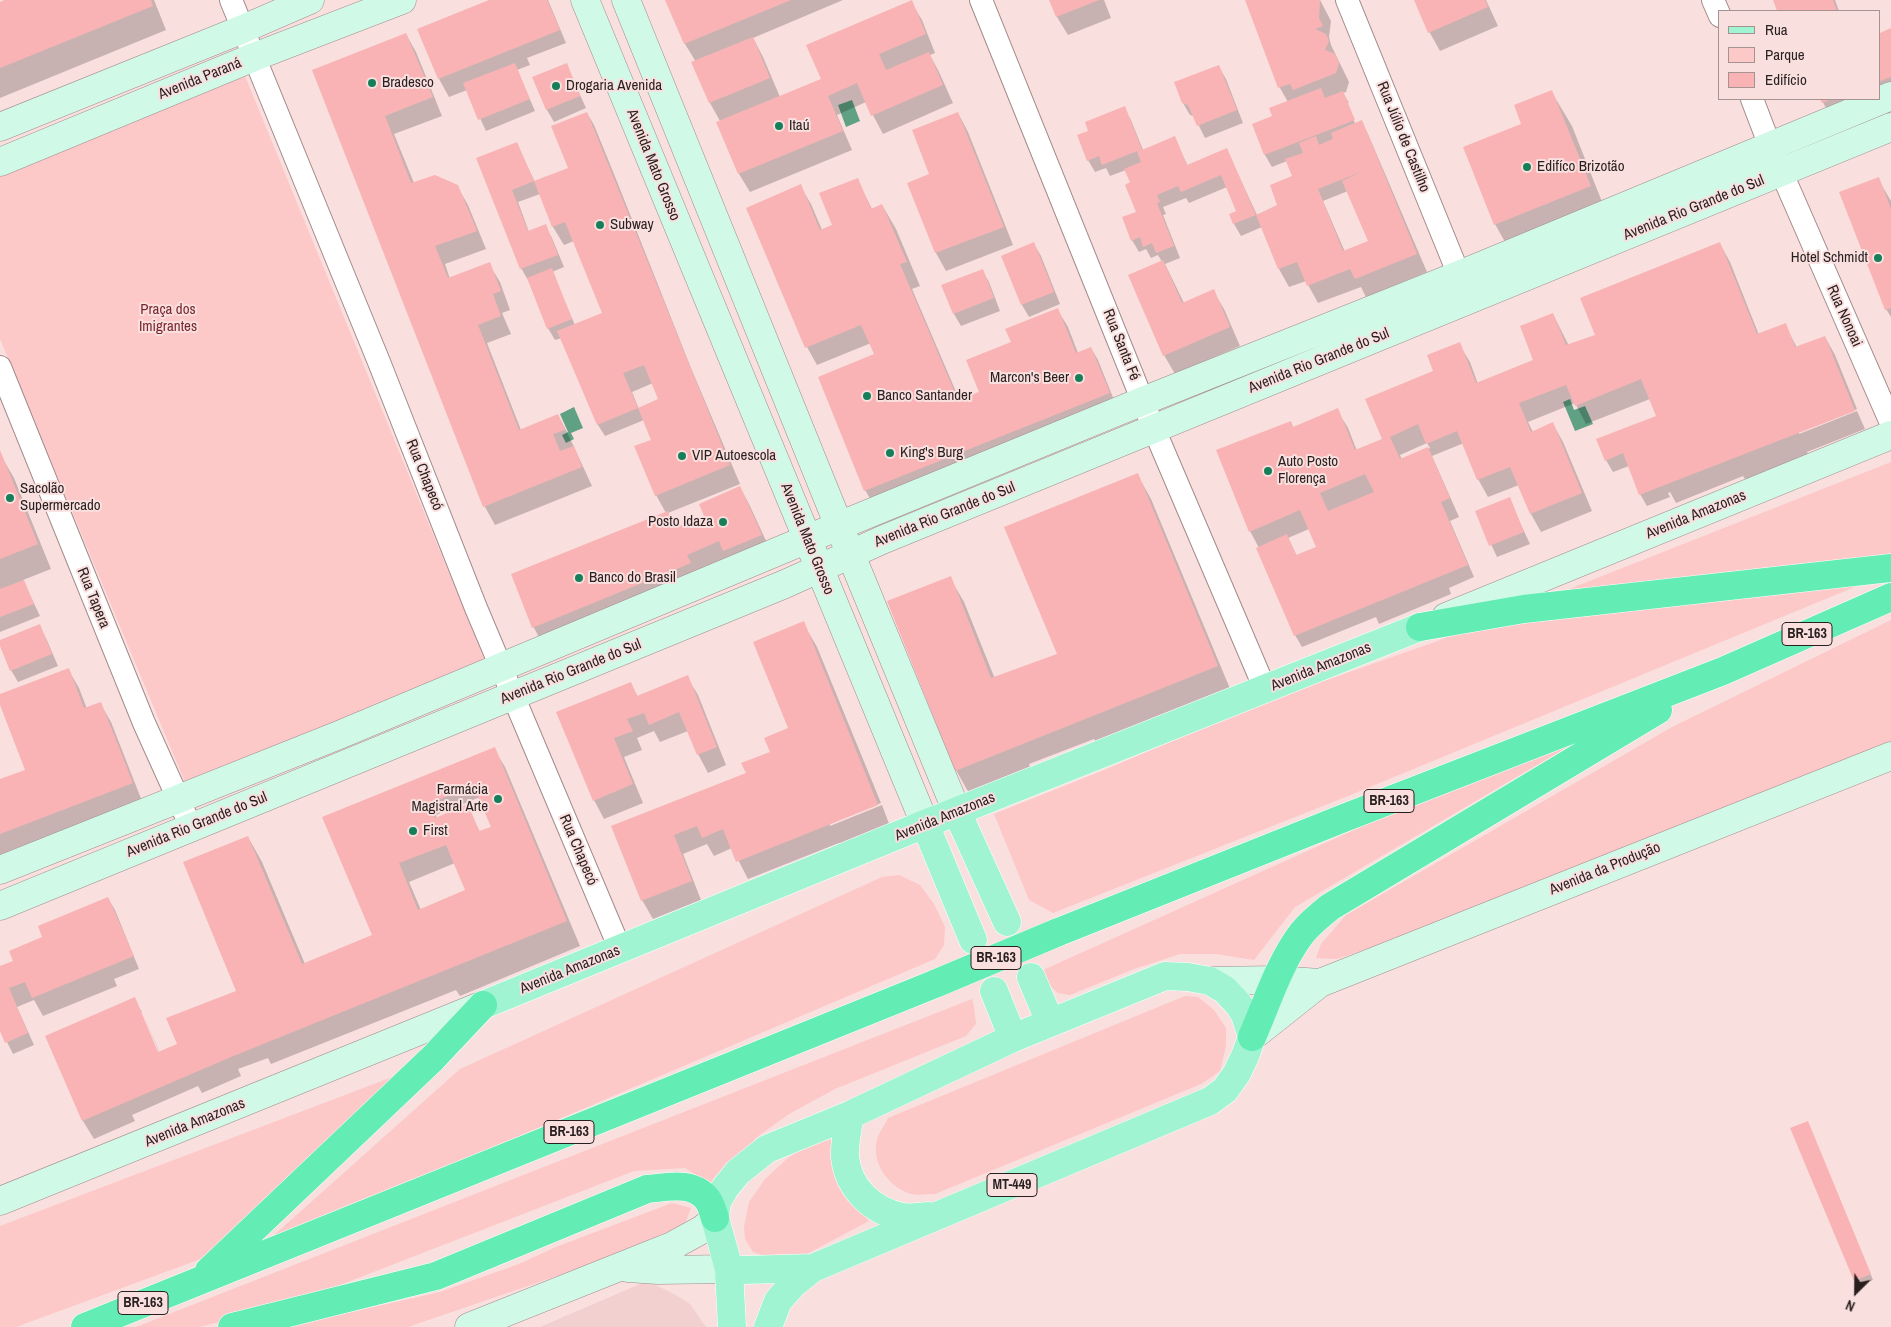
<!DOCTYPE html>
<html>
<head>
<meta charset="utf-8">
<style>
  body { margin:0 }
  #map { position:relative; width:1891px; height:1327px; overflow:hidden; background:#f9dfde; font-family:"Archivo Narrow",sans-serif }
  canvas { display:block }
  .legend { position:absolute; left:1718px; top:10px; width:162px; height:90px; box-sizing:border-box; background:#f9dfde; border:1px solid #a59292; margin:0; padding:6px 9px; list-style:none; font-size:15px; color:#281f1f }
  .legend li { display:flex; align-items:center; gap:10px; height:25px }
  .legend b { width:25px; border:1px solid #a59292 }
  .north { position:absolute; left:1831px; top:1267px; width:50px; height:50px; -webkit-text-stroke:4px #f9dfde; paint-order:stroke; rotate:203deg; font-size:14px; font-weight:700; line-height:20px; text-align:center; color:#281f1f }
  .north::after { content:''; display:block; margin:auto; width:18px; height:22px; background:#281f1f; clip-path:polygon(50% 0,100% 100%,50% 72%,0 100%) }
</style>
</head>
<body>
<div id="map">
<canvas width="1891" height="1327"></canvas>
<ul class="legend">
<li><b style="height:6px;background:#a1f4d2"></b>Rua</li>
<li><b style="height:14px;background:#fdc8c8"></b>Parque</li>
<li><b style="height:14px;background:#f9b3b4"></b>Edifício</li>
</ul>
<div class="north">N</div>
</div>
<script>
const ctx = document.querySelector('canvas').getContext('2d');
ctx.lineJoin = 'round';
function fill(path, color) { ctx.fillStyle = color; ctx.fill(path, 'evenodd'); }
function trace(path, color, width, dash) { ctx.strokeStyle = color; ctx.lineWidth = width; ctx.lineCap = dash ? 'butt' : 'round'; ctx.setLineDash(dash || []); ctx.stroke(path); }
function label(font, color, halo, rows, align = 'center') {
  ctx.font = font + ' "Archivo Narrow",sans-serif'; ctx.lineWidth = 4; ctx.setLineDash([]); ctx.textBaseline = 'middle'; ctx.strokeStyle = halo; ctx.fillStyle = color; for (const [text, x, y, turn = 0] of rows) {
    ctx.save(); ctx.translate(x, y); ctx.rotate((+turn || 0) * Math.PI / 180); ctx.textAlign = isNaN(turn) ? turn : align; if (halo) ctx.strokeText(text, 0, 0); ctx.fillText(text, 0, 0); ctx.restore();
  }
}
fill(new Path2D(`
  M647,1281L674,1294L690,1304L706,1327H540Z`), '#f3d0d0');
fill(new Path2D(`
  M245,76L485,661L187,787L0,339V176Z
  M1891,462V572L1348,796L1053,913L1029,900L994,814L1102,771L1264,702L1435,642Z
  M1891,620V742L1449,921L1337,959L1316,958L1321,944L1346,915L1672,727Z
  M1665,690L1295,907L1254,960L1216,954H1180L1134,969L1070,995L1058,993L1048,984L1043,970Z
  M899,875L920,885L934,904L945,927L944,945L935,959L263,1245L460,1069L882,877Z
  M1185,996L1198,997L1214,1010L1226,1028V1046L1220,1071L1201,1084L935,1194C927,1194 915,1196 908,1193C887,1185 871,1161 877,1140C879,1132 885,1125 888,1118Z
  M972,999L974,1006L976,1024L966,1036L835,1089L789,1114L757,1137L712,1185L685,1168L634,1171L340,1285L243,1316L199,1327H136Z
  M395,1076L206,1257L16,1327H0V1226Z
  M831,1139L833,1163L843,1190L869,1221L807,1254L777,1260L753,1252L745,1239L744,1227L749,1202L765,1179L789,1157L807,1146Z
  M672,1203L691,1208L685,1224L601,1261L408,1327H285L440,1292L519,1264L556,1247Z`), '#fdc8c8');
fill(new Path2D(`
  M852,100L860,121L846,127L838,105Z
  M1570,399L1574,410L1585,406L1593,424L1575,431L1563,402Z
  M574,407L583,428L571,433L574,439L566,443L562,435L568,432L560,414Z`), '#60a184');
fill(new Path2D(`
  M7,0H154L166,30L0,98V3Z
  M492,0H548L566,43L527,58L530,65L517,70L535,111L486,131L467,90L449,97L439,79Z
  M666,0H843L753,38L763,57L780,97L822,79L911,2L922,20L935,53L930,55L939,72L953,103L883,134L866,102L837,115L852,150L750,192L739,174L718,122L720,121L710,103L693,63L696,62L685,44Z
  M1051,0H1104L1111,18L1068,35L1057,17Z
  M1246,0H1320L1331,21L1329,37L1331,45L1349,82L1346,92L1343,93L1349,103H1347L1356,126L1361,122L1368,134L1427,272L1366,297L1361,287L1318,303L1306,281L1289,287L1279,269L1262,227L1241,236L1234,224L1238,212L1227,187L1189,203L1186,198L1163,207L1166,214L1163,215L1180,258L1165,264L1184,303L1213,291L1224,309L1240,346L1175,374L1164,355L1162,262L1158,255L1151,258L1146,249L1139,252L1132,240L1138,212L1131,183L1126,170L1110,176L1106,168L1095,172L1088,160L1089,132L1124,108L1131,120L1143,150L1174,138L1188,166L1227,150L1257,215L1280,206L1294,177L1287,161L1272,167L1265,155L1253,125L1273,117L1288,102L1280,88ZM1348,191L1369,242L1345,252L1323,201Z
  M1415,0H1486L1498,26L1440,51L1430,33Z
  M1774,0H1835L1839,11H1779Z
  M1891,30V99L1833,120L1821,99H1880V34Z
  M406,34L416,52L442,116L394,134L414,183L457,186L468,205L486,249L445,264L450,279L489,264L500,282L510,310L502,313L511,334L487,343L521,430L558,415L568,434L592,486L495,525L485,507L314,70Z
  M566,64L586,108L554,122L547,110L534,77Z
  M1219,67L1226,79L1243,123L1205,138L1194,116L1190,115L1183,103Z
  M1551,91L1572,126L1610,222L1515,260L1495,224L1523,125Z
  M587,113L594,125L614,174L691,368L740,484L668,513L677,529L706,517L740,487L750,506L772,554L544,646L534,628L513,575L666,513L656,495L653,440L644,420L605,436L598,425L562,338L555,340L548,328L528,280L521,268L478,159L516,143L535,182L570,168ZM540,194L553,227L564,245L574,241L603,314L575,325L552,272L564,267L552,238L545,226L529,232L518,202ZM653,383L660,400L639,409L632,392Z
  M958,113L968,132L1013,245L946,271L936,253L909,183L931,175Z
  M857,179L872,209L882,205L896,229L920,286L912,289L960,401L981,393L1012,343L1057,309L1068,327L1078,353L1091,348L1098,360L1116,405L876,508L865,490L875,355L871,343L817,365L807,347L800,186L811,204L822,230L833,225Z
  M1878,179L1891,201V317L1886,309Z
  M1034,244L1041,256L1060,304L1029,317L1022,305Z
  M1720,244L1730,262L1759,335L1785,324L1797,348L1825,337L1835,355L1857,409L1799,432V434L1857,411L1865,429L1807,452L1809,459L1747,482L1743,476L1676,503L1670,492L1668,493L1670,497L1647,506L1640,494L1629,466L1613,472L1606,460L1657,417L1650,399L1586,424L1575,403L1528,422L1533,432L1553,424L1563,442L1592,511L1541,532L1531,514L1519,485L1488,497L1478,479L1464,443L1432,456L1459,517L1450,521L1474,577L1449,588L1451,594L1379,624L1376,617L1302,647L1295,635L1259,548L1250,531L1291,423L1294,428L1337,410L1348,428L1357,451L1384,439L1435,372L1459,344L1470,362L1478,384L1534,361L1553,314L1569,346L1596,335ZM1427,443L1430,448L1402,460L1400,455ZM1309,529L1318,548L1297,556L1288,538Z
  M982,270L989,282L1000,311L961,326L954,314L943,285Z
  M0,454L14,478L51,569L23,580L40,616L0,632Z
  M1137,474L1151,499L1231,691L1098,745L1094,739L1029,764L1031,771L970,795L956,770L950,578L964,602L995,679L1058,654Z
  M1509,499L1530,544L1497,557L1476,512Z
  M803,623L817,647L881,803L830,823V826L882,805L891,829L843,849L839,843L748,879L732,848L714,856L707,844L683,854L701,900L653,919L642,900L613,827L748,774L771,752L790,729Z
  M39,626L46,638L58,666L18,682L11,670L0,641Z
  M68,669L79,688L87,709L100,703L111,722L142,801L0,864V781L26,771L0,702V695Z
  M687,677L698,695L726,765L708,773L698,754L688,731L660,742L654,731L637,738L642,750L624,757L643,803L604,819L594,800L631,684L638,697Z
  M494,749L505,767L580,946L460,996L456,990L271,1064L268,1058L238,1069L241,1076L202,1093L198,1086L132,1115L135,1121L94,1139L83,1121L47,1036L134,999L142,1012H140L157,1054H160L144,1016L160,1053L177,1046L236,993L248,837L262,862L305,964L374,935L324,818ZM480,797L492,827L480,832L467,806L437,819L436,815ZM455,863L467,891L421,910L409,882Z
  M108,898L115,910L139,969L114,979L117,986L43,1016L34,1000L17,1007L34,1045L13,1054L0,1028V967L15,961L44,938Z
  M1810,1128L1873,1280L1858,1286L1855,1281Z`), '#0003');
fill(new Path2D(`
  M4,0H151L153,6L0,68V2Z
  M489,0H547L560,30L438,79L417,29Z
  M665,0H791L684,44Z
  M912,0L926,34L879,54L886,70L929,52L943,85L871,116L857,83L828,96L843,131L738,174L716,122L821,79L806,45Z
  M1049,0H1099L1056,17Z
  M1245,0H1320L1319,18L1323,26L1315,29L1326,34L1329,41L1325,50L1335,54L1339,63L1336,73L1293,90L1290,84L1278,88Z
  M1414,0H1485L1488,7L1428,33Z
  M1773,0H1833L1837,11H1777Z
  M1891,28V77L1880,81V33Z
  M406,33L433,97L385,116L411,183L435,175L458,185L477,231L435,246L448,278L490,262L501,291L493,294L501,316L478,325L519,430L558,414L565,430L553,434L560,451L574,446L582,467L483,507L312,70Z
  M753,37L770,78L709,103L691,62Z
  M515,63L530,99L478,120L463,83Z
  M567,63L580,96L546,110L532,77Z
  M1219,65L1237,110L1197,126L1188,105L1182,103L1174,82Z
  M1321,88L1325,98L1343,91L1355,120L1264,155L1252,124L1272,116L1269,108Z
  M1552,90L1591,186L1494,225L1463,147L1521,124L1514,105Z
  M1820,99H1832L1822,103Z
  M1125,106L1142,150L1175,136L1187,165L1227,148L1256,215L1233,224L1229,214L1236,211L1221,175L1181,192L1178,186L1157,195L1160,202L1157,203L1174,246L1156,253L1152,243L1143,247L1140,237L1131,241L1122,217L1136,212L1125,185L1130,182L1124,169L1141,162L1137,151L1102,165L1099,156L1087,161L1077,135L1088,131L1085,122Z
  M587,112L730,465L655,496L634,446L651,440L638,408L658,399L644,365L623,373L638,408L597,425L557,331L602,313L565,222L552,227L534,181L512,190L528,231L546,224L558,255L520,269L476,158L517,142L534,181L568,168L551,126Z
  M958,112L1004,227L935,253L907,183L929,174L912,130Z
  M1362,120L1417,254L1355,279L1350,269L1307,286L1297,262L1278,269L1256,215L1277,205L1270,185L1292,176L1285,159L1303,153L1299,143L1316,136L1319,145L1333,139L1331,133ZM1363,171L1342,181L1368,241L1343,251L1318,189Z
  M1879,177L1891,209V308L1885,310L1839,192Z
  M858,178L871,209L882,204L907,262L900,264L958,400L979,392L966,360L1011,342L1005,329L1058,308L1076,353L1091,347L1110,393L864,491L818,377L874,354L861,325L805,348L746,208L801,184L820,230L832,225L819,193Z
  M1034,242L1054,292L1021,305L1001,256Z
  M1720,242L1757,334L1786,323L1795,347L1825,336L1855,411L1639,495L1623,453L1605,461L1596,439L1656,416L1641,379L1575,406L1566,385L1519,403L1531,432L1553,422L1582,493L1530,514L1510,467L1477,480L1457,431L1426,444L1418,424L1390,437L1400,459L1428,447L1450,498L1441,502L1468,565L1294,636L1256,548L1287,534L1296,555L1316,547L1300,510L1249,532L1216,450L1291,421L1293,427L1338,408L1355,450L1382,439L1365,399L1433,371L1427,355L1460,342L1476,383L1533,360L1520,326L1553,313L1566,345L1595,335L1580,298ZM1365,474L1374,492L1328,511L1320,493Z
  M1163,260L1182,303L1214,289L1230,327L1163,356L1128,275Z
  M552,268L572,319L547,329L527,278Z
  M983,269L994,298L953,314L941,285Z
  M0,450L38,544L0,559Z
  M1138,473L1218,666L955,771L887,601L951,576L991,678L1057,654L1004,527Z
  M740,486L762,535L723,551L719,541L687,555L691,563L532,628L511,574L668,511L675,528L704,516L699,504Z
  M1510,497L1524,532L1489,546L1475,511Z
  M24,580L34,604L0,617V589Z
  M804,621L878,805L736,862L723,829L702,838L697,826L674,835L692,881L641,901L611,826L746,773L741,763L770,752L764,738L788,728L753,642Z
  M40,624L52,654L10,671L0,646V640Z
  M69,668L84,708L101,702L133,783L0,834V779L25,770L0,705V694Z
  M688,675L717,747L697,755L679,712L649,725L644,713L627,719L633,731L614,738L633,784L593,801L556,712L631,682L637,696Z
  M495,747L567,921L231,1057L82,1121L45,1036L135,997L158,1052L177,1044L166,1018L236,991L183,862L248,836L302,964L372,935L322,817ZM473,785L491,827L479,831L468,804L435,818L429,804ZM446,845L465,890L418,910L399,863Z
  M108,897L134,956L32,998L25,982L9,988L28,1033L5,1043L0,1031V966L13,961L9,951L42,937L38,926Z
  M1808,1121L1871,1274L1854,1281L1790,1128Z`), '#f9b3b4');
const street = new Path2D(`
  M231,0L379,362L476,608L620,949
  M981,0L1154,429L1265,689
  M1347,0L1459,275
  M1713,0L1720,16
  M1752,99L1770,146L1891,423
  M0,367L144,723L191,827`);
const secondary = new Path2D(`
  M585,0L925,824
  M626,0L839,526L957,812
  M0,127L243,29L310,0
  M0,162L254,57L402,0
  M1446,617L1891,435
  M0,870L339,735L829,530L1143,401L1459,275L1891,96
  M0,906L785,584L882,540L1891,127
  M1210,981L1276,980L1320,983
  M1252,1037L1320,983L1891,756
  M0,1201L483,1005
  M628,1268L658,1270L729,1269
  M469,1327L672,1246L703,1229L715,1218`);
const primary = new Path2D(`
  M957,812L1007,922
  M925,824L973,940
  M1031,977L1050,1022
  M994,991L1013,1038
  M483,1005L925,824L1420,627
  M850,1115C848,1128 844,1143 845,1157C848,1188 872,1211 902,1217C910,1218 920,1217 929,1216
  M729,1269L744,1270L813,1268
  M732,1327L729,1269L715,1218L717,1202L725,1188L738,1172L767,1149L850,1115L1013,1038L1165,976L1188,977L1210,981L1225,990L1239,1005L1245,1015L1252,1037L1245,1056L1237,1073L1225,1090L1210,1101L813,1268L793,1284L778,1301L768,1327`);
const highway = new Path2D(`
  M1420,627L1524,609L1891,568
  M1056,933L1344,818L1723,671L1891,597
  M1252,1037C1267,1003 1279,963 1302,933C1310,923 1320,915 1330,907L1658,710
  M209,1271L433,1058L483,1005
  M85,1327L937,983
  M232,1327L436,1276L647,1189C668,1187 693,1181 707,1199C711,1204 713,1212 715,1218`);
trace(street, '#a38b8b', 24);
trace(secondary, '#a38b8b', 29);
trace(primary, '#fff', 29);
trace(highway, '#fff', 29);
trace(street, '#fff', 22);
trace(secondary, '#d0f9e8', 28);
trace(primary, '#a1f4d2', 28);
trace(highway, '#63ecb4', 28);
const highwayBridge = new Path2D(`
  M937,983L1056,933`);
trace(highwayBridge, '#fff', 29, []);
trace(highwayBridge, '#63ecb4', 28);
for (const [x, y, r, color] of [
  [372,83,5,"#167f5a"],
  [556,86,5,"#167f5a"],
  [779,126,5,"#167f5a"],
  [1527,167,5,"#167f5a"],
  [600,225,5,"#167f5a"],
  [1878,258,5,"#167f5a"],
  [1079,378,5,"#167f5a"],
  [867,396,5,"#167f5a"],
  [890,453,5,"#167f5a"],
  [682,456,5,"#167f5a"],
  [1268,471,5,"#167f5a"],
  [10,498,5,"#167f5a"],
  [723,522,5,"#167f5a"],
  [579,578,5,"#167f5a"],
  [498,799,5,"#167f5a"],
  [413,831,5,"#167f5a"]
]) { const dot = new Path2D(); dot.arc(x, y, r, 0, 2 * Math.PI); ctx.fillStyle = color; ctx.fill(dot); trace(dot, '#f9dfde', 2); }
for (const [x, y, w] of [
  [1807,634,50],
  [1389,801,50],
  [996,958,50],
  [569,1132,50],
  [1012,1185,50],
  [143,1303,50]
]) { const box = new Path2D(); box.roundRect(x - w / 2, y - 11.5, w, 23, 4); ctx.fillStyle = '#f9dfde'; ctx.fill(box); trace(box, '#281f1f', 1); }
label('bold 14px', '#281f1f', null, [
  ["BR-163",1807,634],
  ["BR-163",1389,801],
  ["BR-163",996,958],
  ["BR-163",569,1132],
  ["MT-449",1012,1185],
  ["BR-163",143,1303]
]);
label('15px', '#281f1f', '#f9dfde', [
  ["Avenida Paraná",200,79,-22],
  ["Rua Júlio de Castilho",1403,137,68],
  ["Avenida Mato Grosso",653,165,68],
  ["Avenida Rio Grande do Sul",1694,208,-22],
  ["Rua Nonoai",1844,316,66],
  ["Rua Santa Fé",1121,345,68],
  ["Avenida Rio Grande do Sul",1319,361,-22],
  ["Rua Chapecó",424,475,68],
  ["Avenida Rio Grande do Sul",945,515,-22],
  ["Avenida Amazonas",1696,515,-22],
  ["Avenida Mato Grosso",807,539,68],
  ["Rua Tapera",93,598,68],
  ["Avenida Amazonas",1321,667,-22],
  ["Avenida Rio Grande do Sul",571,672,-22],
  ["Avenida Amazonas",945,817,-22],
  ["Avenida Rio Grande do Sul",197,825,-22],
  ["Rua Chapecó",578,850,67],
  ["Avenida da Produção",1605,869,-22],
  ["Avenida Amazonas",570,970,-22],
  ["Avenida Amazonas",195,1123,-22]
]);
label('15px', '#281f1f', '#f9dfde', [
  ["Bradesco",382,83],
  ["Drogaria Avenida",566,86],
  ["Itaú",789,126],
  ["Edifíco Brizotão",1537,167],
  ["Subway",610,225],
  ["Hotel Schmidt",1868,258,"right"],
  ["Marcon's Beer",1069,378,"right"],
  ["Banco Santander",877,396],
  ["King's Burg",900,453],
  ["VIP Autoescola",692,456],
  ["Auto Posto",1278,462],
  ["Florença",1278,479],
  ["Sacolão",20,489],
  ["Supermercado",20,506],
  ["Posto Idaza",713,522,"right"],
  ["Banco do Brasil",589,578],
  ["Farmácia",488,790,"right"],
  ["Magistral Arte",488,807,"right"],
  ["First",423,831]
], 'left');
label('15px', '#792930', '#f9dfde', [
  ["Praça dos",168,310],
  ["Imigrantes",168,327]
]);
</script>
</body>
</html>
